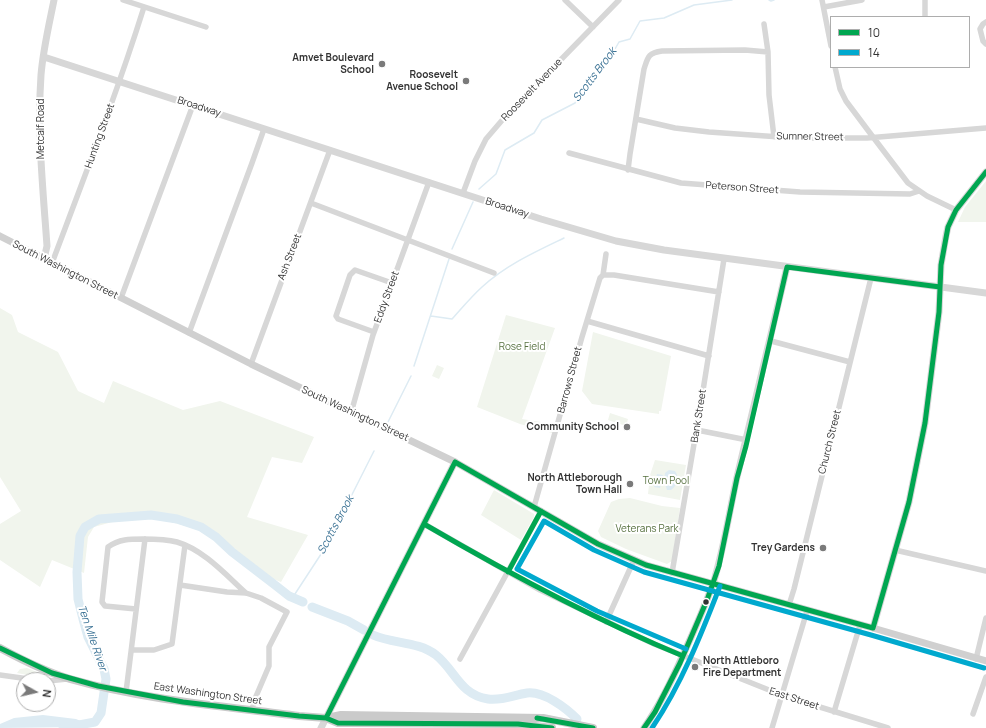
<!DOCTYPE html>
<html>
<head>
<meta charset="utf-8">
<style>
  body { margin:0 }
  #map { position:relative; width:986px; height:728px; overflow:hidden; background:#fff; font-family:Manrope,sans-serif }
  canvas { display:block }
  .legend { position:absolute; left:830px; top:16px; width:140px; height:52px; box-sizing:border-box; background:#fff; border:1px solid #adadad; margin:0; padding:5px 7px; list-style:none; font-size:12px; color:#333 }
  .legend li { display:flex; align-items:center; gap:8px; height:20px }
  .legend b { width:20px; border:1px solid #adadad }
  .north { position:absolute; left:16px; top:672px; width:40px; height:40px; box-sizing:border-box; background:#fff; border:1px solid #adadad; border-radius:50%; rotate:98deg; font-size:11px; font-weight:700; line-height:16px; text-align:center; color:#333 }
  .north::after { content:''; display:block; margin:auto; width:14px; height:18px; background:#7a7a7a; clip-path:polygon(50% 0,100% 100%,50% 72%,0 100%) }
</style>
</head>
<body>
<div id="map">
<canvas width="986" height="728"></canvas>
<ul class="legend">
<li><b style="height:5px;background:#00a651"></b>10</li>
<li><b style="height:5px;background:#00a9ce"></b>14</li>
</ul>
<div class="north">N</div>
</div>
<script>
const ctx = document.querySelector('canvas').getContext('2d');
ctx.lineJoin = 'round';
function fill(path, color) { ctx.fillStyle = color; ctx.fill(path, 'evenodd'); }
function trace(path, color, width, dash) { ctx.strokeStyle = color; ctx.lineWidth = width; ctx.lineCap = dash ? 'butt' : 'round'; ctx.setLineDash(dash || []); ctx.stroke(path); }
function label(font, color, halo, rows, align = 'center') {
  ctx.font = font + ' Manrope,sans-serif'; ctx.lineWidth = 4; ctx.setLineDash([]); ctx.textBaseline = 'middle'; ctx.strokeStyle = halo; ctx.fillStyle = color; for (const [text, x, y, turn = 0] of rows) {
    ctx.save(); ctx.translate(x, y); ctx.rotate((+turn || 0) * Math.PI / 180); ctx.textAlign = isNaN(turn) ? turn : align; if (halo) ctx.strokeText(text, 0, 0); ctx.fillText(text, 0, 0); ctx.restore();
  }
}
fill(new Path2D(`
  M986,181V222H958L965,207Z
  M0,308L12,315L18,332L58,352L78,391L104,403L113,381L183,410L220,401L314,437L302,463L272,457L247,517L308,535L281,582L263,575L231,555L203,531L157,518L123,519L94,527L88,537L84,573L52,560L40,587L0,560V524L21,511L0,477Z
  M506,315L555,328L522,419L554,424L552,433L520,424L477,407Z
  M593,332L671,356L661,411H659V414L592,404L582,391Z
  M437,365L444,368L439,379L432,376Z
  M610,413L628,419L626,426L608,420Z
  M655,460L686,465L680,500L648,494L650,475Z
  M494,490L534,514V517L521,540L481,515Z
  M630,498L662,506L680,508L672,561L667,564L626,549L601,537L598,531L611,502L619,499Z
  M27,668L54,679V680L17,673L20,669Z`), '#f1f5ed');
fill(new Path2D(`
  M669,470L675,471C680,477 677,486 671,490H667L664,480L665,473Z
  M657,474L663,475L660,488L654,487Z
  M43,715L76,719L83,722L85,727L0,728V724L14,718Z`), '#ddebf3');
trace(new Path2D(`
  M769,0L771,1L774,0
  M479,189L496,174L505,150L534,133L542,120L575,103L588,82L611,56L619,42L630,39L640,21L664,18L694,5L732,0
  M452,249L473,202
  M431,316L452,319C462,308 471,297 482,287C506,265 535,252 564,238
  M414,366L449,259
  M388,422L411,376
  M293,597L325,548L374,451`), '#ddebf3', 1.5);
trace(new Path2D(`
  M312,607L348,621L364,630
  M373,635C393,644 418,641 436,655C455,670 460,695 488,699C502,701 514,695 527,693C544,691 566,708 577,719
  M63,728L95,722L101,713L106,679L104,669L88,637L83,619L78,599L77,572L80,536L85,527L99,519L151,515L177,519L201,527L216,537L232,552L275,585L289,596L303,602`), '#ddebf3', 9);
trace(new Path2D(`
  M123,0L206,27
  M565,0L593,27
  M822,0L831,46
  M824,7L862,0
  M925,17V0
  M986,22L983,24L980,29L983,41L986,44
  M764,24L768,52L769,95L774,137
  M835,67L840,89L846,101L873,137L908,183L927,196L956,210
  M636,119L675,128L709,132L794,138H867L986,128
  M569,153L681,183L800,192L910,194L919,191
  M628,170L630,154L644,69C648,57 648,53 662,51L745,50L768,52
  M463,193L475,161L486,139L504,118L619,0
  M311,203L494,273
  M52,263C84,178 117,93 144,7
  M603,275H614L719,292
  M121,298L193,105
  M587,321L709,356
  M374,332L338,319L336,316L350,275L355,270L392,283
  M189,333L252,163L264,129
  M771,341L850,362
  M251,364L330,150
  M351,413L373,335L429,182
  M697,430L747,440
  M534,507L582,337L600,278L603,275L606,254
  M424,524L540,590L654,644L784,696L888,728
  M895,550L986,571
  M672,573L701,403L724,259
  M180,585L227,592L246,593L261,598L287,612L269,647V666L254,701L252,710
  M789,605L794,589L871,278
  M136,609L105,606L102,602L108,547C119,539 130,539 143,539C154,539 166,539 177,542C204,550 226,575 246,593
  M606,622L634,560
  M132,650H154L172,644L185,545
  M460,659L541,511
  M976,659L986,618
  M0,675L36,680
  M48,681L67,679
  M126,692L145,539
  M834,712L860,625
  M973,714L986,677
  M772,728L807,611`), '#d7d7d7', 5.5);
trace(new Path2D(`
  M44,57L541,219L616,241L664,250L986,293
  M44,259L47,246C43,189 37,132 41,75C43,50 49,25 54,0
  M713,584C724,549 729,513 737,477C754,407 771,337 787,267
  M873,628L909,502L925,423L939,312L941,265L946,236L948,227L956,210L986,172
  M321,728L455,462`), '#d7d7d7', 7);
trace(new Path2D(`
  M0,236L251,364L455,462L598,544L646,565L873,628L986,661
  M644,728C660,705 672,680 683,655C694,631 704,608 713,584`), '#d0d0d0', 7);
trace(new Path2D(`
  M0,648C22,660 46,672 70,679C144,700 222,706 299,716L326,718L338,723H347L518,724L552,728
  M327,718L341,715L543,718L593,728`), '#cacaca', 8);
trace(new Path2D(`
  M455,462L598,544L646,565L873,628
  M424,524C508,573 593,619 683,656
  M508,572L541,511
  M873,628L909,502L925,423L939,312L941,265L948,227L956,210L986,172
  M0,648L52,673L98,686L183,702L299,716L326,718L338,723L518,724L552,728
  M326,718L455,462
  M537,718L593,728
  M644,728L655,712L680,663L707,600L719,566L737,478L746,446L787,267L940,287`), '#00a651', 5);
trace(new Path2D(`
  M686,649L597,611L517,569L544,521L594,550L644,572L871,635L984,668
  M652,728C681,685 701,635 720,586`), '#00a9ce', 5);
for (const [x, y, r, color] of [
  [382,64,4,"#7a7a7a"],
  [466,81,4,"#7a7a7a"],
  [627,427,4,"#7a7a7a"],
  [630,484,4,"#7a7a7a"],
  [823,548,4,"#7a7a7a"],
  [706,602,3.5,"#333"],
  [695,667,4,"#7a7a7a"]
]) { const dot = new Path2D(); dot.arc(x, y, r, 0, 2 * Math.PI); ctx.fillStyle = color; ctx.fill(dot); trace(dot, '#fff', 1.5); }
label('bold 10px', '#333', '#fff', [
  ["Amvet Boulevard",374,58],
  ["School",374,70],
  ["Roosevelt",458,75],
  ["Avenue School",458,87],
  ["Community School",619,427],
  ["North Attleborough",622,478],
  ["Town Hall",622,490],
  ["Trey Gardens",815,548],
  ["North Attleboro",703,661,"left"],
  ["Fire Department",703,673,"left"]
], 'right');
label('10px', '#333', '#fff', [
  ["Roosevelt Avenue",532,90,-46],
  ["Broadway",199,107,18],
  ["Metcalf Road",41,129,-90],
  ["Hunting Street",100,136,-70],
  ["Sumner Street",810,137,1],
  ["Peterson Street",742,188,4],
  ["Broadway",507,208,18],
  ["Ash Street",290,257,-69],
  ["South Washington Street",65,270,27],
  ["Eddy Street",387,297,-70],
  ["Barrows Street",570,380,-75],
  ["South Washington Street",355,414,25],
  ["Bank Street",699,416,-81],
  ["Church Street",830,442,-76],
  ["East Washington Street",208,694,8],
  ["East Street",794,699,18]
]);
label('10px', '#56703f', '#fff', [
  ["Rose Field",522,347],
  ["Town Pool",666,481],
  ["Veterans Park",647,529]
]);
label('italic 11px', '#3f7597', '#fff', [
  ["Scotts Brook",595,75,-53],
  ["Scotts Brook",336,525,-62],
  ["Ten Mile River",92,638,71]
]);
</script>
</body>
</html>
